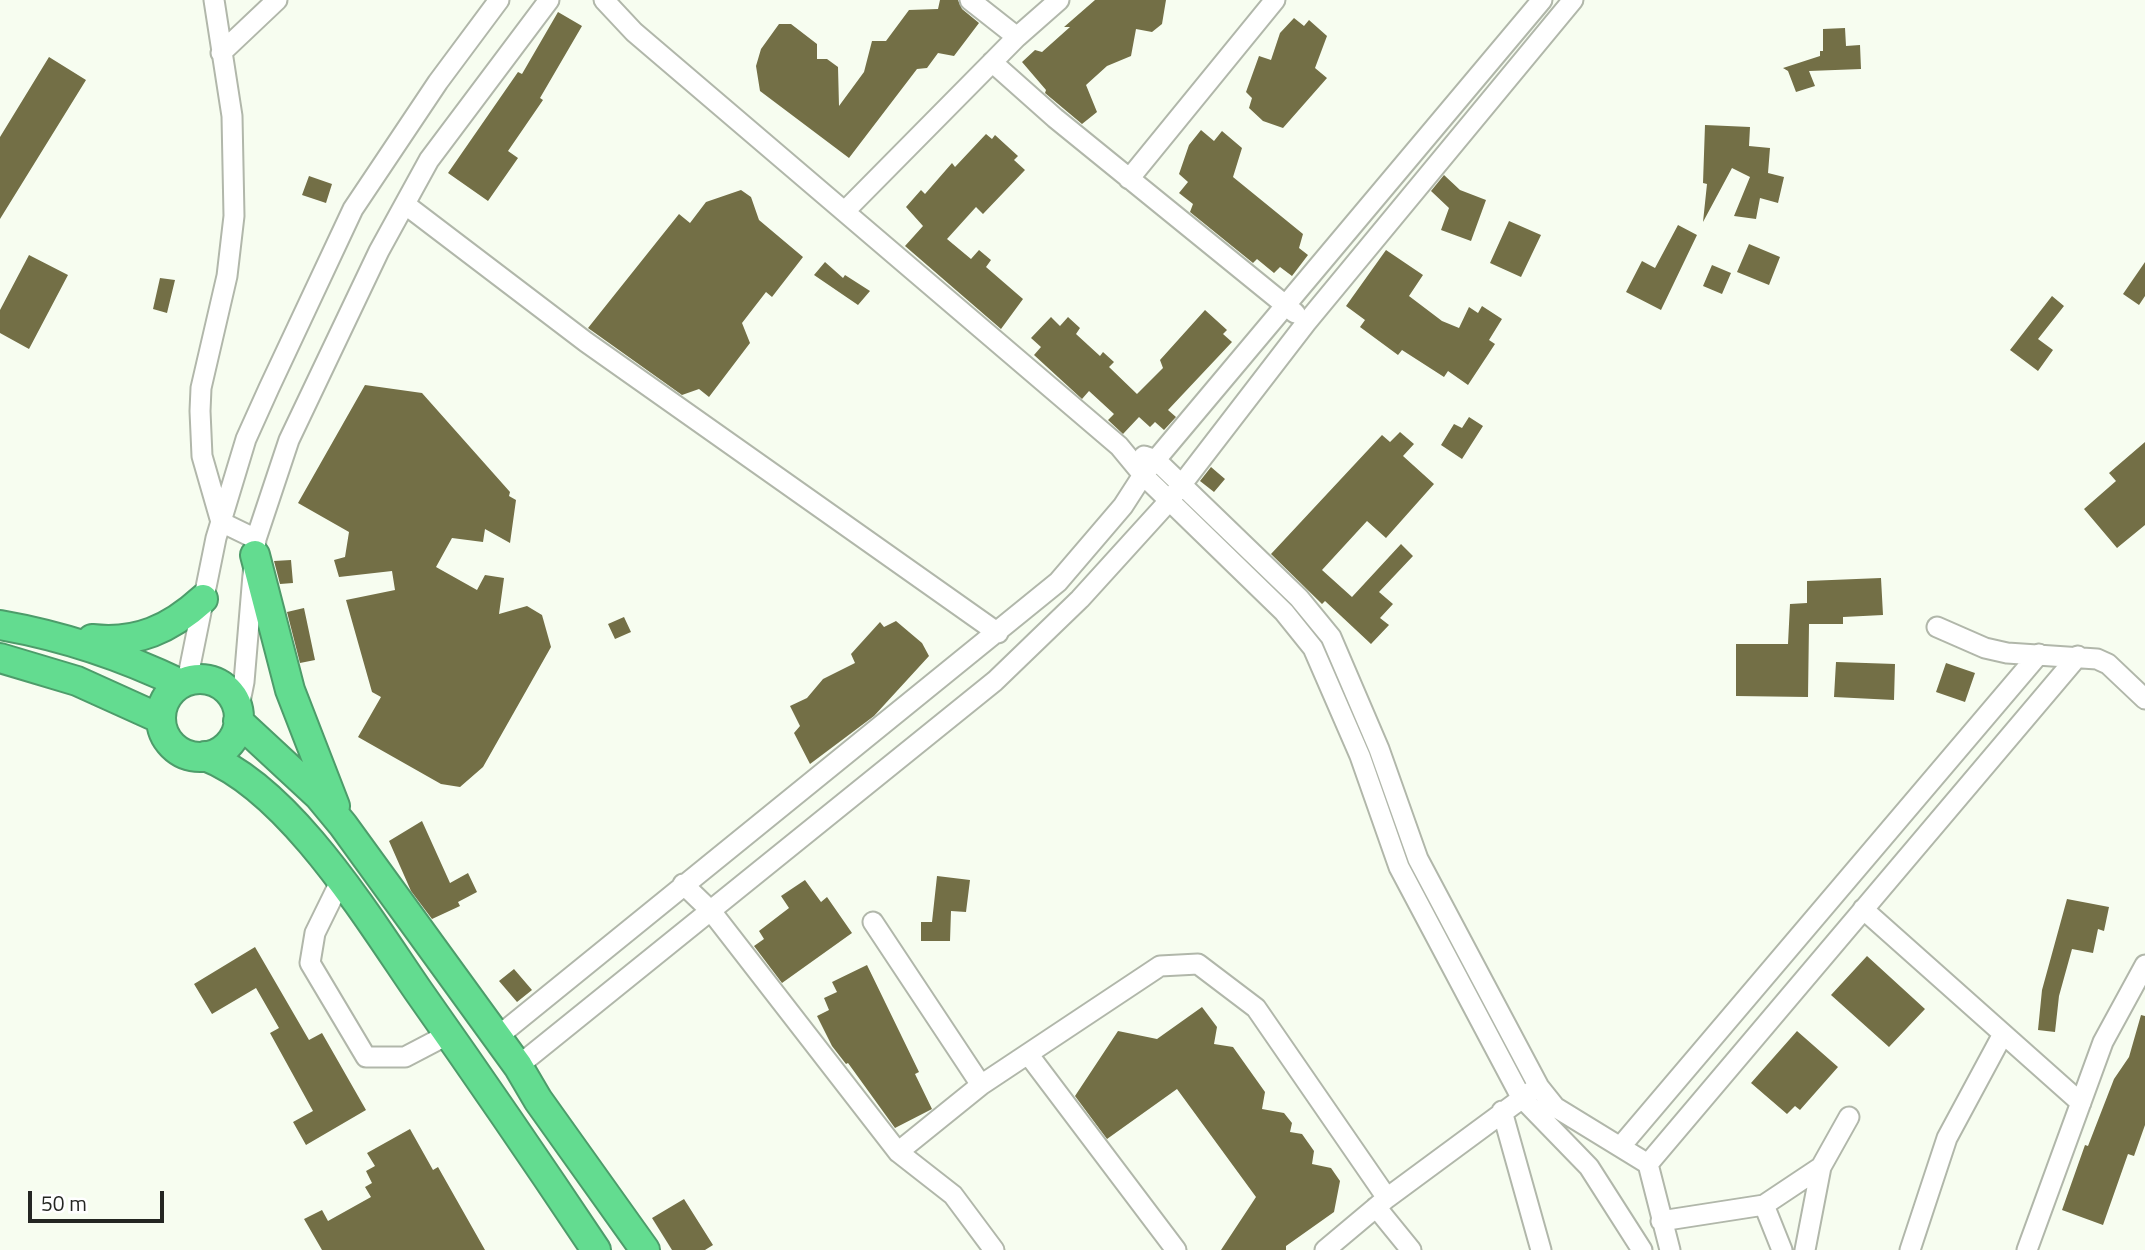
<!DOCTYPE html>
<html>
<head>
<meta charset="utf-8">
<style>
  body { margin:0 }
  #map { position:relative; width:2145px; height:1250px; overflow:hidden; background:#f7fdf0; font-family:"Titillium Web",sans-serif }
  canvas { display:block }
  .scale { position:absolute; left:28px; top:1191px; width:136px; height:32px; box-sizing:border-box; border:4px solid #242622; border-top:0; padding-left:9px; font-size:21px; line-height:24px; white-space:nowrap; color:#242622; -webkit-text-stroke:5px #fff; paint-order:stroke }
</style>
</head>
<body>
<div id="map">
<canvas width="2145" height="1250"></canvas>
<div class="scale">50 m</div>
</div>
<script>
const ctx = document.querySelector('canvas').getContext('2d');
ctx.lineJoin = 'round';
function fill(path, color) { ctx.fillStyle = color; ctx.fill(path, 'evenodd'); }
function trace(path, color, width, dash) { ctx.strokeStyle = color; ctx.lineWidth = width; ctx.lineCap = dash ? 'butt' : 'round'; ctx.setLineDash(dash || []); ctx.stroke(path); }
fill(new Path2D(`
  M940,0H958L962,9L979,23L954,56L938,53L927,68L917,69L849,158L760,91L756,66L761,49L779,24H791L817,44V59H827L838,67L839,106L864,72L872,41H886L909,10L938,9Z
  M1095,0H1166L1162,24L1152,32L1136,29L1131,56L1107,66L1086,85L1097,112L1082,124L1045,93L1046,90L1022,62L1035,50L1042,52L1070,27H1064Z
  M558,12L582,26L540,98L543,100L508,151L518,158L488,201L448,173L518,72L522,74Z
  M1294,18L1304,26L1309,20L1327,36L1315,68L1327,78L1283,128L1263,121L1249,108L1252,98L1246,92L1259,56L1271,60L1280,33Z
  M1845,28L1846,46L1860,45L1861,69L1809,71L1815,86L1796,92L1788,71L1783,68L1820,56V51H1823V29Z
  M49,57L86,80L0,219V137Z
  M1705,125L1750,127L1749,146L1770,148L1768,173L1784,177L1778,203L1760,198L1756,219L1734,216L1750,177L1732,168L1703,222L1707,184L1703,183Z
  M1201,130L1214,141L1222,131L1242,148L1233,177L1303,234L1299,248L1308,255L1292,276L1280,267L1274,273L1257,259L1253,263L1190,212L1193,204L1179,193L1188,182L1179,174L1189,145Z
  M986,134L992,139L995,135L1018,156L1014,160L1025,170L983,214L976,207L947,239L971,259L979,250L991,260L986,267L1023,299L1001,329L905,246L923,226L906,207L921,190L925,194L952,163L955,167Z
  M1444,175L1460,190L1486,200L1471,241L1441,230L1449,208L1431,191Z
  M309,176L332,184L326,203L302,195Z
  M741,190L751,197L759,220L803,257L772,297L766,292L742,323L750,343L709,397L699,389L682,395L588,328L679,214L690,223L706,202Z
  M1509,221L1541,235L1521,277L1490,263Z
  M1678,225L1697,235L1661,310L1626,292L1642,261L1655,268Z
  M1749,244L1780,257L1769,285L1737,272Z
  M1386,250L1423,275L1409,296L1442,321L1459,328L1469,307L1478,313L1482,306L1502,319L1489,340L1495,344L1468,385L1448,371L1444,377L1402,350L1398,355L1360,327L1365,320L1346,306Z
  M29,255L68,275L29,349L0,333V310Z
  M825,262L843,278L845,275L870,291L858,305L814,275Z
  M2145,262V296L2139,305L2123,294Z
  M1712,265L1731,273L1722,294L1703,286Z
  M160,278L175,280L167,313L153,309Z
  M2052,296L2064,306L2038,339L2053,350L2038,371L2010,350Z
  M1205,310L1227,330L1223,334L1232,342L1168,410L1176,417L1164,430L1155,422L1150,427L1139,417L1123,434L1108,420L1114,414L1089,391L1082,399L1034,355L1041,347L1031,338L1051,317L1060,326L1068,317L1080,328L1076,334L1100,356L1103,352L1114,362L1109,367L1137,394L1163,368L1160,360Z
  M365,385L422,393L510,492L509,496L516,500L510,543L485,529L483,542L452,538L436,567L477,590L485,575L504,578L499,614L527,606L542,615L551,647L483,767L460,787L441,784L358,737L381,697L372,692L346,600L395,590L392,571L339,577L334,560L345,557L349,532L298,503Z
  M1469,417L1483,426L1462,459L1441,445L1454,424L1462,428Z
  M1400,432L1414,444L1403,456L1434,484L1386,538L1367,521L1322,570L1352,597L1401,544L1413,556L1379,592L1393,604L1380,618L1389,625L1371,644L1325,601L1322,604L1271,554L1382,435L1390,442Z
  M2145,442V525L2117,548L2084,509L2116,481L2109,473Z
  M1211,467L1225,479L1214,492L1200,481Z
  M291,560L293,583L280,584L274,561Z
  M1881,578L1883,615L1843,617V624H1809L1808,697L1736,696V644H1788L1790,604L1807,603V581Z
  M304,608L315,660L300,663L287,612Z
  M624,617L631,632L615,639L608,624Z
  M896,621L922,643L929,656L874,716L810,764L794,733L800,726L790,706L807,698L823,679L855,663L851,654L880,622L884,627Z
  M1836,662L1895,664L1894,700L1834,697Z
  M1946,663L1975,673L1965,702L1936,692Z
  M422,821L450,883L468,873L477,892L458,902L460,906L432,919L411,891L389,841Z
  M937,876L970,880L966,912L951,911L950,941H921V922H932Z
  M805,880L821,902L827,897L852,933L782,983L754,946L764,939L759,931L789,908L781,896Z
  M2067,899L2109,907L2104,931L2098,929L2093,953L2072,949L2059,996L2055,1032L2038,1030L2042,990Z
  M255,947L309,1040L322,1033L366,1110L306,1145L293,1122L313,1111L270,1033L279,1028L256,988L212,1014L194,984Z
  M1867,956L1925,1009L1889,1047L1831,995Z
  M867,965L919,1072L915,1074L932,1109L895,1128L848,1063L846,1064L832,1046L817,1016L829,1010L824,998L837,992L832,982Z
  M514,969L532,990L517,1002L499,981Z
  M1202,1007L1217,1027L1214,1044L1233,1047L1265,1092L1262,1109L1284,1113L1292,1123L1290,1132L1302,1134L1314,1151L1312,1164L1331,1168L1340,1181L1334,1212L1286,1246V1250H1221L1256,1197L1177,1089L1107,1139L1075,1096L1118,1031L1157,1039Z
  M2141,1015L2145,1016V1125L2134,1156L2128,1154L2103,1225L2062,1210L2085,1145L2088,1146L2114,1079L2129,1057Z
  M1797,1031L1838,1067L1800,1110L1795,1106L1787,1114L1751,1083Z
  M410,1129L433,1170L438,1167L485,1250H322L304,1219L322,1210L328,1221L371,1197L365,1187L372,1183L366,1171L375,1166L367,1153Z
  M684,1199L713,1245L705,1250H672L652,1218Z`), '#736f46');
const minor = new Path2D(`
  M214,0L232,116L234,216L227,276L201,388L200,411L202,456L221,522L256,539
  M604,0L634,32L1119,446L1143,475L1284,612L1313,648L1360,756L1399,867L1521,1097L1589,1167L1642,1250
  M970,0L1017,37
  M221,53L277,0
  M992,62L1055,118L1295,313
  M1129,179L1275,0
  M406,205L586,342L998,633
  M845,211L1017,37L1059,0
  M1144,456L1156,460L1299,598L1331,637L1379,749L1418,859L1539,1087L1555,1107L1648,1164L1670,1250
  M1937,627L1985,648L2007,653L2097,659L2108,664L2145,699
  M187,681L216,538L246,439L269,388L353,209L438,82L499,0
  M238,712L244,682L256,539L289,440L379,251L429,160L549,0
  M341,880L315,933L310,963L366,1057H405L449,1034
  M683,884L711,911L898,1152L953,1195L994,1250
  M1863,909L2081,1103
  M873,922L981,1085
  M496,1038L1058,582L1123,506L1143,475L1542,0
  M1028,1054L1176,1250
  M518,1066L995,681L1080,599L1169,501L1306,323L1573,0
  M1502,1111L1541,1250
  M1621,1146L2039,654
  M898,1152L981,1085L1160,966L1198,964L1256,1008L1387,1198
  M1648,1164L2078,656
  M1764,1205L1782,1250
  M1376,1207L1411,1250
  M1661,1221L1764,1205L1821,1167L1849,1117
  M1325,1250L1387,1198L1532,1091
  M1805,1250L1821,1167
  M1910,1250L1947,1138L2003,1034
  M2027,1250L2103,1042L2145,965`);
const highway = new Path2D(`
  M255,555L290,690L335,806
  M0,625C63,636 123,656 181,684
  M92,639C137,644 170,629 203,599
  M0,658L77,681L161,719
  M161 718a39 39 0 1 1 78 0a39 39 0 1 1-78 0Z
  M238,721L319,796L343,825L518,1066L538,1100L645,1250
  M205,756C290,789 368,918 419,992C479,1077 538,1163 596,1250`);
trace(minor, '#b1b7aa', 23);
trace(highway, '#4d9c6a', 32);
trace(minor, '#fff', 19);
trace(highway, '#63dc90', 28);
</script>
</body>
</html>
